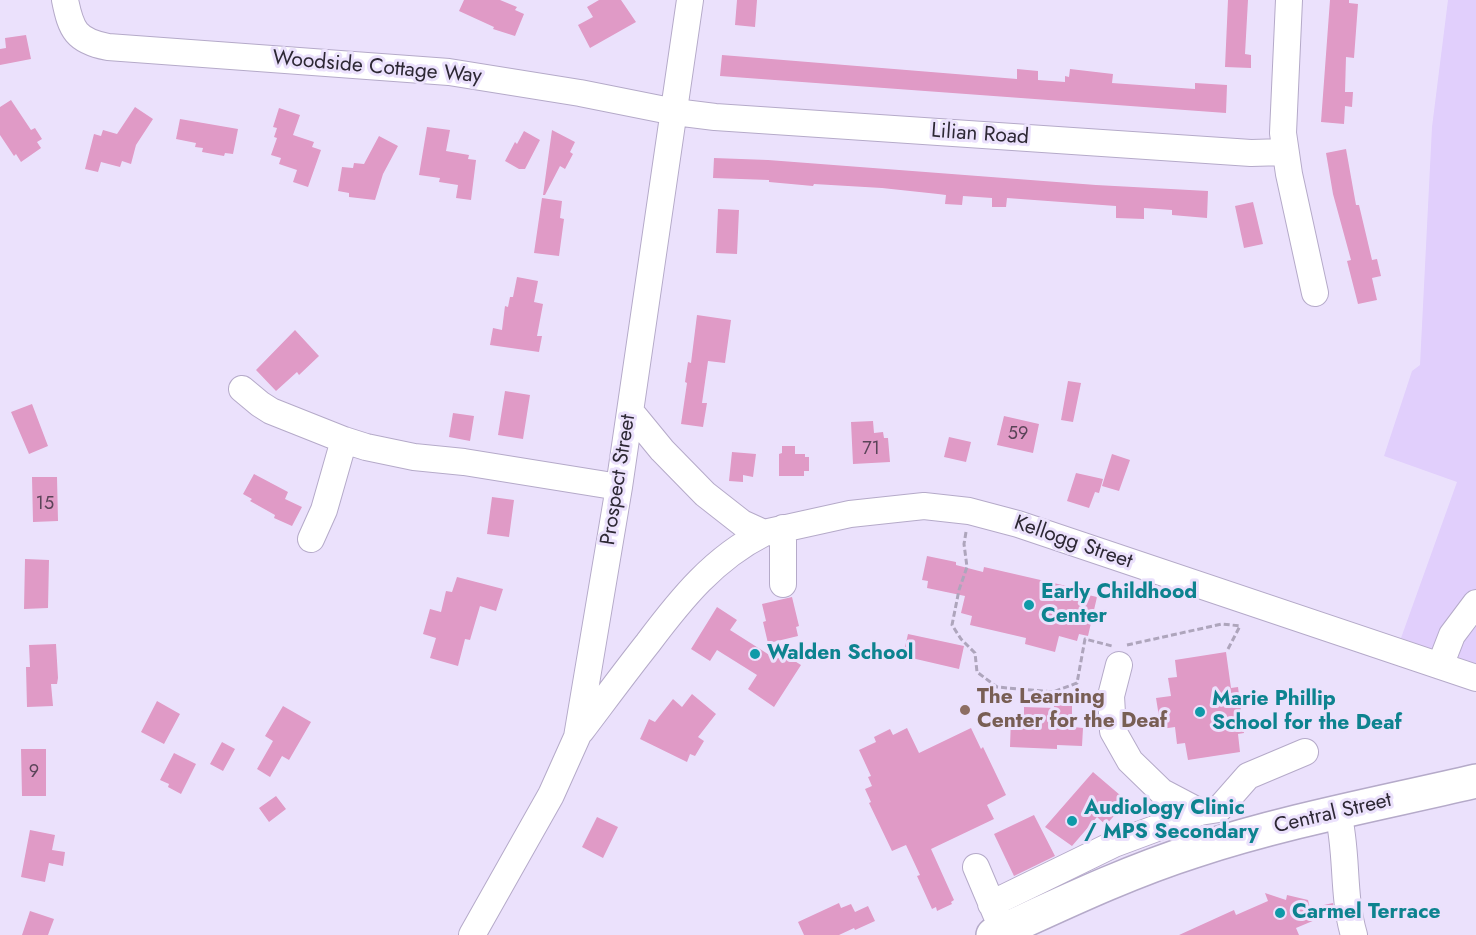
<!DOCTYPE html>
<html>
<head>
<meta charset="utf-8">
<style>
  body { margin:0 }
  canvas { display:block; background:#ebe1fc }
</style>
</head>
<body>
<canvas width="1476" height="935"></canvas>
<script>
const ctx = document.querySelector('canvas').getContext('2d');
ctx.lineJoin = 'round';
function fill(path, color) { ctx.fillStyle = color; ctx.fill(path, 'evenodd'); }
function trace(path, color, width, dash) { ctx.strokeStyle = color; ctx.lineWidth = width; ctx.lineCap = dash ? 'butt' : 'round'; ctx.setLineDash(dash || []); ctx.stroke(path); }
function label(font, color, halo, rows, align = 'center') {
  ctx.font = font + ' Jost,sans-serif'; ctx.lineWidth = 6; ctx.setLineDash([]); ctx.textBaseline = 'middle'; ctx.strokeStyle = halo; ctx.fillStyle = color; for (const [text, x, y, turn = 0] of rows) {
    ctx.save(); ctx.translate(x, y); ctx.rotate((+turn || 0) * Math.PI / 180); ctx.textAlign = isNaN(turn) ? turn : align; if (halo) ctx.strokeText(text, 0, 0); ctx.fillText(text, 0, 0); ctx.restore();
  }
}
fill(new Path2D(`
  M1448,0H1476V668L1401,638L1457,482L1384,456L1412,371L1420,365L1432,127Z`), '#e1cffc');
fill(new Path2D(`
  M464,0H500L517,7L515,10L524,14L515,36L493,29L494,27L459,11Z
  M599,0H621L636,22L590,48L578,25L593,17L587,7Z
  M737,0H757L755,27L735,25Z
  M1228,0H1248L1245,54L1251,55V68L1225,67Z
  M1330,0H1349V3L1358,4L1354,58L1346,57L1345,92H1353L1352,107L1345,106L1344,124L1321,122Z
  M26,35L31,59L0,65V49L6,48L5,38Z
  M722,55L1017,79V69L1038,71V80L1065,82V76L1069,77L1070,69L1113,74L1112,83L1195,89V83L1227,85L1226,113L720,76Z
  M11,100L31,130L35,128L42,139L37,142L41,148L21,162L16,154L14,156L0,135V107Z
  M135,107L153,119L136,145L131,164L122,161L120,167L101,162L98,172L85,169L94,134L101,136L103,130L117,134Z
  M279,108L300,115L293,135L314,142L312,147L321,150L308,187L293,182L297,170L279,164L281,158L271,155L277,138L274,137L277,128L273,127Z
  M180,119L238,129L233,154L225,153L224,156L202,152L203,148L195,147L196,143L176,139Z
  M427,127L450,130L446,151L469,155L468,159L476,160L471,200L456,198L458,185L439,182L440,178L419,175Z
  M552,130L575,142L570,152L573,154L565,169L560,166L545,195H543Z
  M524,131L540,140L525,169H519L505,161L515,142L517,144Z
  M379,136L398,146L383,174L375,200L349,197V193L338,191L342,167L353,168L354,163L364,164Z
  M1346,149L1356,205H1359L1372,260L1377,259L1381,276L1372,278L1377,300L1358,304L1347,261L1351,260L1333,194L1326,153Z
  M714,158L768,160L1096,185L1208,191L1207,218L1172,215V210L1144,208V219L1116,218V206L1007,198L1006,207H992V198L963,196L962,205L945,204L946,195L938,194L882,188L814,184L813,186L769,182V180L713,178Z
  M542,198L562,201L560,218L564,219L559,256L534,253Z
  M1253,202L1263,244L1244,248L1235,206Z
  M718,209L739,210L737,254L716,253Z
  M517,277L538,281L534,302L543,304L537,336H542L539,352L490,345L493,328L502,330L505,306L508,307L510,297H513Z
  M697,315L731,320L725,363L708,361L702,403H707L703,427L681,424L687,383L685,382L688,362L691,363Z
  M295,330L319,356L299,375L297,372L276,391L256,370Z
  M1068,381L1081,383L1073,422L1061,420Z
  M505,391L530,395L523,439L498,435Z
  M32,404L48,446L29,454L11,412Z
  M453,413L474,416L470,441L449,437Z
  M1004,416L1039,424L1033,453L997,445Z
  M873,421L874,433L883,432L884,438H888L890,462L853,464L851,422Z
  M949,437L971,442L966,462L944,457Z
  M782,446H795V454H805V457H809V471H804V476H779V454L782,453Z
  M732,452L756,454L753,477L743,475V482L729,481Z
  M1112,454L1130,460L1119,491L1102,486Z
  M1076,473L1103,479L1099,493L1095,492L1089,508L1067,501Z
  M254,474L288,492L285,499L302,507L292,526L274,518L275,515L250,501L252,499L243,494Z
  M32,477H57L58,521L33,522Z
  M492,497L514,500L509,537L487,534Z
  M927,556L956,562V565L983,572L984,567L1071,587V591L1097,597L1088,636L1079,634L1077,641L1059,636L1055,652L1025,644L1026,638L970,625L972,616L961,613L965,596L927,588L928,581L922,580Z
  M25,559L49,560L48,608L24,609Z
  M457,577L503,589L496,611L480,606L470,640L465,639L458,666L430,658L436,638L423,634L430,609L441,612L446,591L452,592Z
  M792,597L799,626L796,627L798,636L769,643L794,658L793,660L801,665L774,707L748,689L757,675L717,650L710,661L691,649L717,607L737,620L730,630L771,656L763,622L766,621L762,604Z
  M908,634L964,646L959,669L903,656Z
  M56,644L58,678L57,684H51L53,706L27,707L26,667H30L29,645Z
  M1226,652L1231,688L1238,687L1244,733L1238,734L1240,752L1188,760L1185,743L1177,744L1175,727L1161,729L1156,698L1171,696L1168,678L1177,677L1175,660Z
  M692,694L716,714L698,737L704,741L695,756L690,754L687,762L640,739L649,719L655,722L673,699L682,707Z
  M157,701L180,714L164,744L141,732Z
  M1054,705L1072,706V721H1075L1074,727L1083,728L1082,746L1057,745V749L1010,747L1011,717H1024V707L1054,708Z
  M283,706L311,722L289,760L282,756L270,777L257,769L273,741L265,736Z
  M907,728L919,753L971,728L981,749L983,747L1006,795L987,805L994,819L931,849L954,900L951,902L952,904L937,911L936,907L932,909L917,876L920,875L906,845L892,851L869,803L871,802L865,789L872,786L868,777L871,776L859,750L876,742L874,737L890,729L893,735Z
  M222,742L235,749L223,771L210,764Z
  M21,749H46V796H22Z
  M174,753L196,764L181,794L168,787L169,784L160,780Z
  M1093,772L1127,801L1106,825L1097,817L1072,846L1045,827Z
  M276,796L286,809L269,822L259,808Z
  M1034,815L1055,856L1014,876L994,834Z
  M597,817L618,827L603,858L582,847Z
  M30,830L55,835L52,850L65,852L63,866L49,863L45,882L21,877Z
  M1265,893L1286,900L1287,895L1308,900L1310,908L1333,903L1334,912L1296,928L1299,935H1179L1234,910L1236,915L1268,901Z
  M839,903L841,908L851,904L855,912L868,906L875,921L855,930L854,928L839,935H804L798,922Z
  M30,911L54,919L48,935H22Z`), '#e09ac6');
const minor = new Path2D(`
  M65,0C71,30 76,41 108,47L449,72L580,93L675,112L715,117L1251,153L1285,152
  M1289,0L1283,133L1289,174L1315,293
  M242,389L260,404L271,411L344,440L366,447L414,457L464,462L619,487
  M630,411L662,450L705,494L742,523L764,533L850,514L924,506L969,511L1018,524L1476,678
  M311,539L324,510L344,440
  M783,584V528
  M1119,665L1111,696L1113,731L1130,761L1162,792L1200,812
  M1440,666L1452,635L1476,603
  M581,731C603,702 625,672 648,643C681,599 714,558 764,533
  M1338,813C1348,853 1342,895 1354,935
  M976,867L998,919
  M991,904L1114,844L1200,812L1219,809L1248,776L1305,752
  M472,935L551,795L577,737L619,487L690,0`);
const major = new Path2D(`
  M993,935C1059,905 1125,873 1194,851C1285,821 1382,803 1476,781`);
trace(minor, '#b5aac9', 28);
trace(major, '#b5aac9', 36);
trace(new Path2D(`
  M966,532L964,544L967,567L959,590L952,625L961,639L975,653L977,672L997,687L1053,692L1077,683L1085,639L1112,646
  M1127,645L1222,624L1241,626
  M1228,649L1240,626`), '#aea5bc', 3, [6, 3]);
trace(minor, '#fff', 26);
trace(major, '#fff', 33);
for (const [x, y, r, color] of [
  [1029,605,6,"#0f9aa8"],
  [755,654,6,"#0f9aa8"],
  [965,710,6,"#8d6e63"],
  [1200,712,6,"#0f9aa8"],
  [1072,821,6,"#0f9aa8"],
  [1280,913,6,"#0f9aa8"]
]) { const dot = new Path2D(); dot.arc(x, y, r, 0, 2 * Math.PI); ctx.fillStyle = color; ctx.fill(dot); trace(dot, '#ebe1fc', 2); }
label('18px', '#5a4458', null, [
  ["59",1018,435],
  ["71",871,450],
  ["15",45,505],
  ["9",34,773]
]);
label('21px', '#2d2834', '#ebe1fc', [
  ["Woodside Cottage Way",377,68,5],
  ["Lilian Road",980,135,4],
  ["Prospect Street",619,480,-81],
  ["Kellogg Street",1073,543,19],
  ["Central Street",1333,814,-13]
]);
label('bold 21px', '#0d838f', '#ebe1fc', [
  ["Early Childhood",1041,593],
  ["Center",1041,617],
  ["Walden School",767,654],
  ["Marie Phillip",1212,700],
  ["School for the Deaf",1212,724],
  ["Audiology Clinic",1084,809],
  ["/ MPS Secondary",1084,833],
  ["Carmel Terrace",1292,913]
], 'left');
label('bold 21px', '#785e54', '#ebe1fc', [
  ["The Learning",977,698],
  ["Center for the Deaf",977,722]
], 'left');
</script>
</body>
</html>
